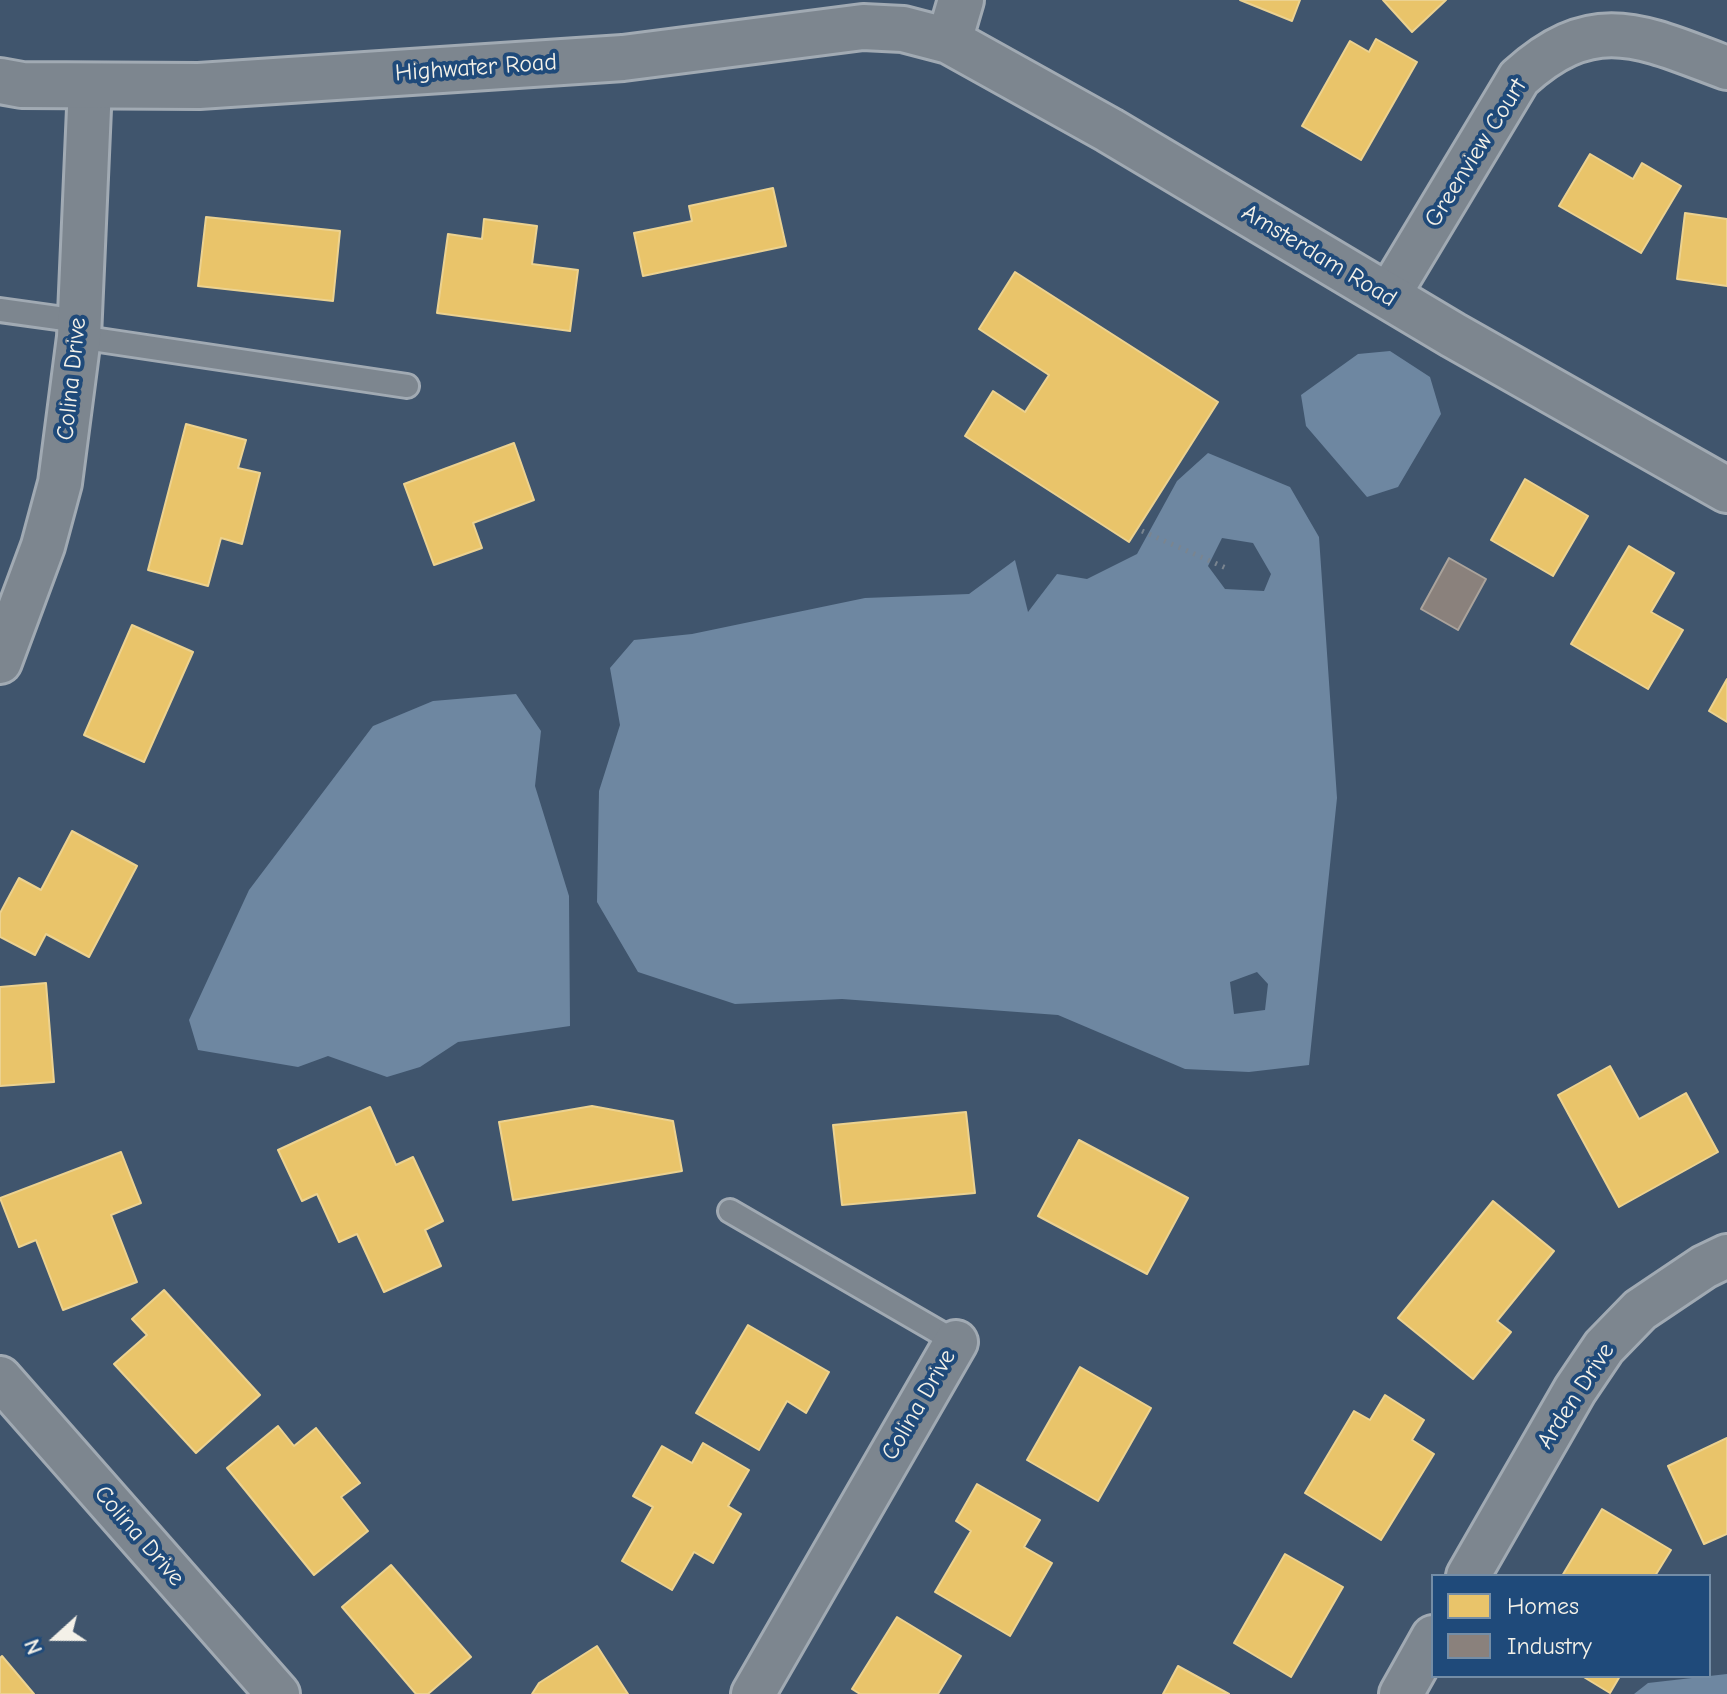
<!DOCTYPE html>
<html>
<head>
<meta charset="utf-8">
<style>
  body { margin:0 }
  #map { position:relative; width:1727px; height:1694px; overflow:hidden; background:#40556d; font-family:"Comic Neue",sans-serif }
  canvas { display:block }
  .legend { position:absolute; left:1431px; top:1574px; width:280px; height:104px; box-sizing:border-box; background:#1f4a7a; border:2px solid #748da6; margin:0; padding:10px 14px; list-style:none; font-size:24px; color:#f4f1e8 }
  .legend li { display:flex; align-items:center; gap:16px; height:40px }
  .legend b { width:40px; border:2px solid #748da6 }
  .north { position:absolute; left:16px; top:1598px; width:80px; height:80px; -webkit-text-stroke:6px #1f4a7a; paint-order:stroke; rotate:249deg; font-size:22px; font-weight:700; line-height:32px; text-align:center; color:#f4f1e8 }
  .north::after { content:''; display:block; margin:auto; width:28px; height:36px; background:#f4f1e8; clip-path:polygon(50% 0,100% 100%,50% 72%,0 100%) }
</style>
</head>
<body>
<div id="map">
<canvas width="1727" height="1694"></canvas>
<ul class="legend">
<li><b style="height:22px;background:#e9c46a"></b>Homes</li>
<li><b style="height:22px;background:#8a817c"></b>Industry</li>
</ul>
<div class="north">N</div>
</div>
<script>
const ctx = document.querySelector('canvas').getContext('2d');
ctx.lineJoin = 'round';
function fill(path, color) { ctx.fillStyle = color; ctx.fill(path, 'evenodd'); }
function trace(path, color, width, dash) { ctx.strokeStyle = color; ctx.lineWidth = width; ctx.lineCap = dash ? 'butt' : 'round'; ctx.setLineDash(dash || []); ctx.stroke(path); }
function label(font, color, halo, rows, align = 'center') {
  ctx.font = font + ' "Comic Neue",sans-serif'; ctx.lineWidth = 8; ctx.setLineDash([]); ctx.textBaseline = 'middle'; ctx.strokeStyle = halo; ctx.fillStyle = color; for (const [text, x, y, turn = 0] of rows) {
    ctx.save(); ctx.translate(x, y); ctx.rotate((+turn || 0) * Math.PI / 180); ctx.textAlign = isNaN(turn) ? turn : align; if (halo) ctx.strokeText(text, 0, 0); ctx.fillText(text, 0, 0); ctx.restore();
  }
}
fill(new Path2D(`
  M1390,351L1430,377L1441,414L1398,487L1367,497L1306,426L1301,395L1358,354Z
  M1208,453L1290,487L1319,537L1337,798L1309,1065L1249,1072L1185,1069L1058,1015L842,999L735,1004L638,972L597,902L599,791L620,725L610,668L634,640L692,634L865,598L969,594L1015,560L1028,612L1057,574L1087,579L1137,554L1177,481ZM1222,538L1253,543L1271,574L1264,591L1225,589L1208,566ZM1257,972L1268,984L1265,1010L1234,1014L1230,982Z
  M516,694L541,731L535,786L569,896L570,1026L458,1042L420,1067L387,1077L328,1056L298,1067L198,1050L189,1020L249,890L373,726L433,701Z
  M1727,1674V1694H1634L1648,1683Z`), '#6e87a1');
const homes = new Path2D(`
  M1240,0H1300L1292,21Z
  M1383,0H1446L1412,32Z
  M1376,39L1417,62L1361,160L1302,126L1350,41L1369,52Z
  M1590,154L1633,179L1642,163L1681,186L1641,253L1559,206Z
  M773,188L786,246L643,276L634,233L692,221L689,206Z
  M1685,213L1727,219V286L1677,279Z
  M206,217L340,231L333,301L198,286Z
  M484,219L537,226L532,264L578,270L570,331L437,313L448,234L482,239Z
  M1015,272L1218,402L1129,542L965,436L993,391L1025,412L1049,375L979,329Z
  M186,424L246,440L238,468L260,473L242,544L221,538L208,586L148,570Z
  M514,443L534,500L473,523L482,548L434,565L404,484Z
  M1525,479L1588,516L1553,576L1491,540Z
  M1629,546L1674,573L1651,612L1683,630L1648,689L1571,644Z
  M132,625L193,652L144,762L84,735Z
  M1727,679V722L1709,711Z
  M72,831L137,866L89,957L46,934L35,955L0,937V913L19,878L41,890Z
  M46,983L54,1082L0,1086V987Z
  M1610,1066L1639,1119L1686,1093L1718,1152L1619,1207L1558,1095Z
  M592,1106L673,1121L682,1171L513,1200L499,1122Z
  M370,1107L396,1165L413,1157L443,1221L425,1230L441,1266L384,1292L357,1234L339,1242L317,1194L302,1201L278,1150Z
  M966,1112L975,1193L842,1205L833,1125Z
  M1079,1140L1188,1198L1147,1274L1038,1216Z
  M121,1152L141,1203L111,1215L137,1282L63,1310L36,1240L19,1247L0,1198Z
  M1493,1201L1554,1251L1497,1321L1511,1332L1473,1379L1398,1318Z
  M164,1290L260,1395L196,1453L114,1364L147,1335L132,1319Z
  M748,1325L829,1372L806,1413L787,1401L759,1450L696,1413Z
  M1080,1367L1151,1408L1098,1501L1027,1460Z
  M1385,1395L1424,1420L1412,1440L1434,1454L1381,1540L1305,1493L1354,1411L1370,1420Z
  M278,1426L294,1446L316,1428L360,1483L341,1497L368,1531L314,1575L227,1468Z
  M1727,1438V1534L1704,1544L1668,1466Z
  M703,1443L749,1470L728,1506L741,1514L713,1563L694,1552L672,1590L622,1561L653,1507L633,1496L662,1446L692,1463Z
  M977,1484L1040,1520L1024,1547L1052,1563L1010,1636L935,1592L971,1531L956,1521Z
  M1602,1509L1671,1550L1655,1576H1562Z
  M1285,1554L1343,1587L1291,1677L1234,1643Z
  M391,1565L471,1657L428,1694H416L342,1607Z
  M897,1617L961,1656L938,1694H860L852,1689Z
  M597,1646L628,1694H532L539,1683Z
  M2,1656L34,1694H0V1658Z
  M1178,1666L1229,1694H1163Z
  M1582,1676H1620L1610,1693Z`);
fill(homes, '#e9c46a');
trace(homes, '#ecd290', 2);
const industry = new Path2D(`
  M1449,558L1486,579L1458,630L1421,609Z`);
fill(industry, '#8a817c');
trace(industry, '#aaa39c', 2);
const service = new Path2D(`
  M0,310L79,321
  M79,337L407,386
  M730,1211L956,1342`);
const minor = new Path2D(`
  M1388,296L1519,78C1595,9 1643,37 1727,68
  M0,662L43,546L60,483L79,337L90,86
  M0,1378L278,1694
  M1468,1576L1575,1390L1604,1347L1640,1310L1704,1267L1727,1256
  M753,1694L956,1342
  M1401,1694L1433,1637`);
const tertiary = new Path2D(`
  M949,41L961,0
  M0,81L22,85L199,86L623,58L863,27L903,29L949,41L1109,130L1453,335L1727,490`);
trace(service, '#a1aab3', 28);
trace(minor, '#a1aab3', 48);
trace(tertiary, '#a1aab3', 50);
trace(new Path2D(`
  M1142,531L1226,568`), '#7a8590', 5, [2, 6]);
trace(service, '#7d868f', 22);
trace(minor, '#7d868f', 42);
trace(tertiary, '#7d868f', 44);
label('24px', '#f4f1e8', '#1f4a7a', [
  ["Highwater Road",476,68,-4],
  ["Greenview Court",1476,153,-58],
  ["Amsterdam Road",1319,256,31],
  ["Colina Drive",72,379,-84],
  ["Arden Drive",1576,1396,-57],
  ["Colina Drive",919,1405,-60],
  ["Colina Drive",139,1536,49]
]);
</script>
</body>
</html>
